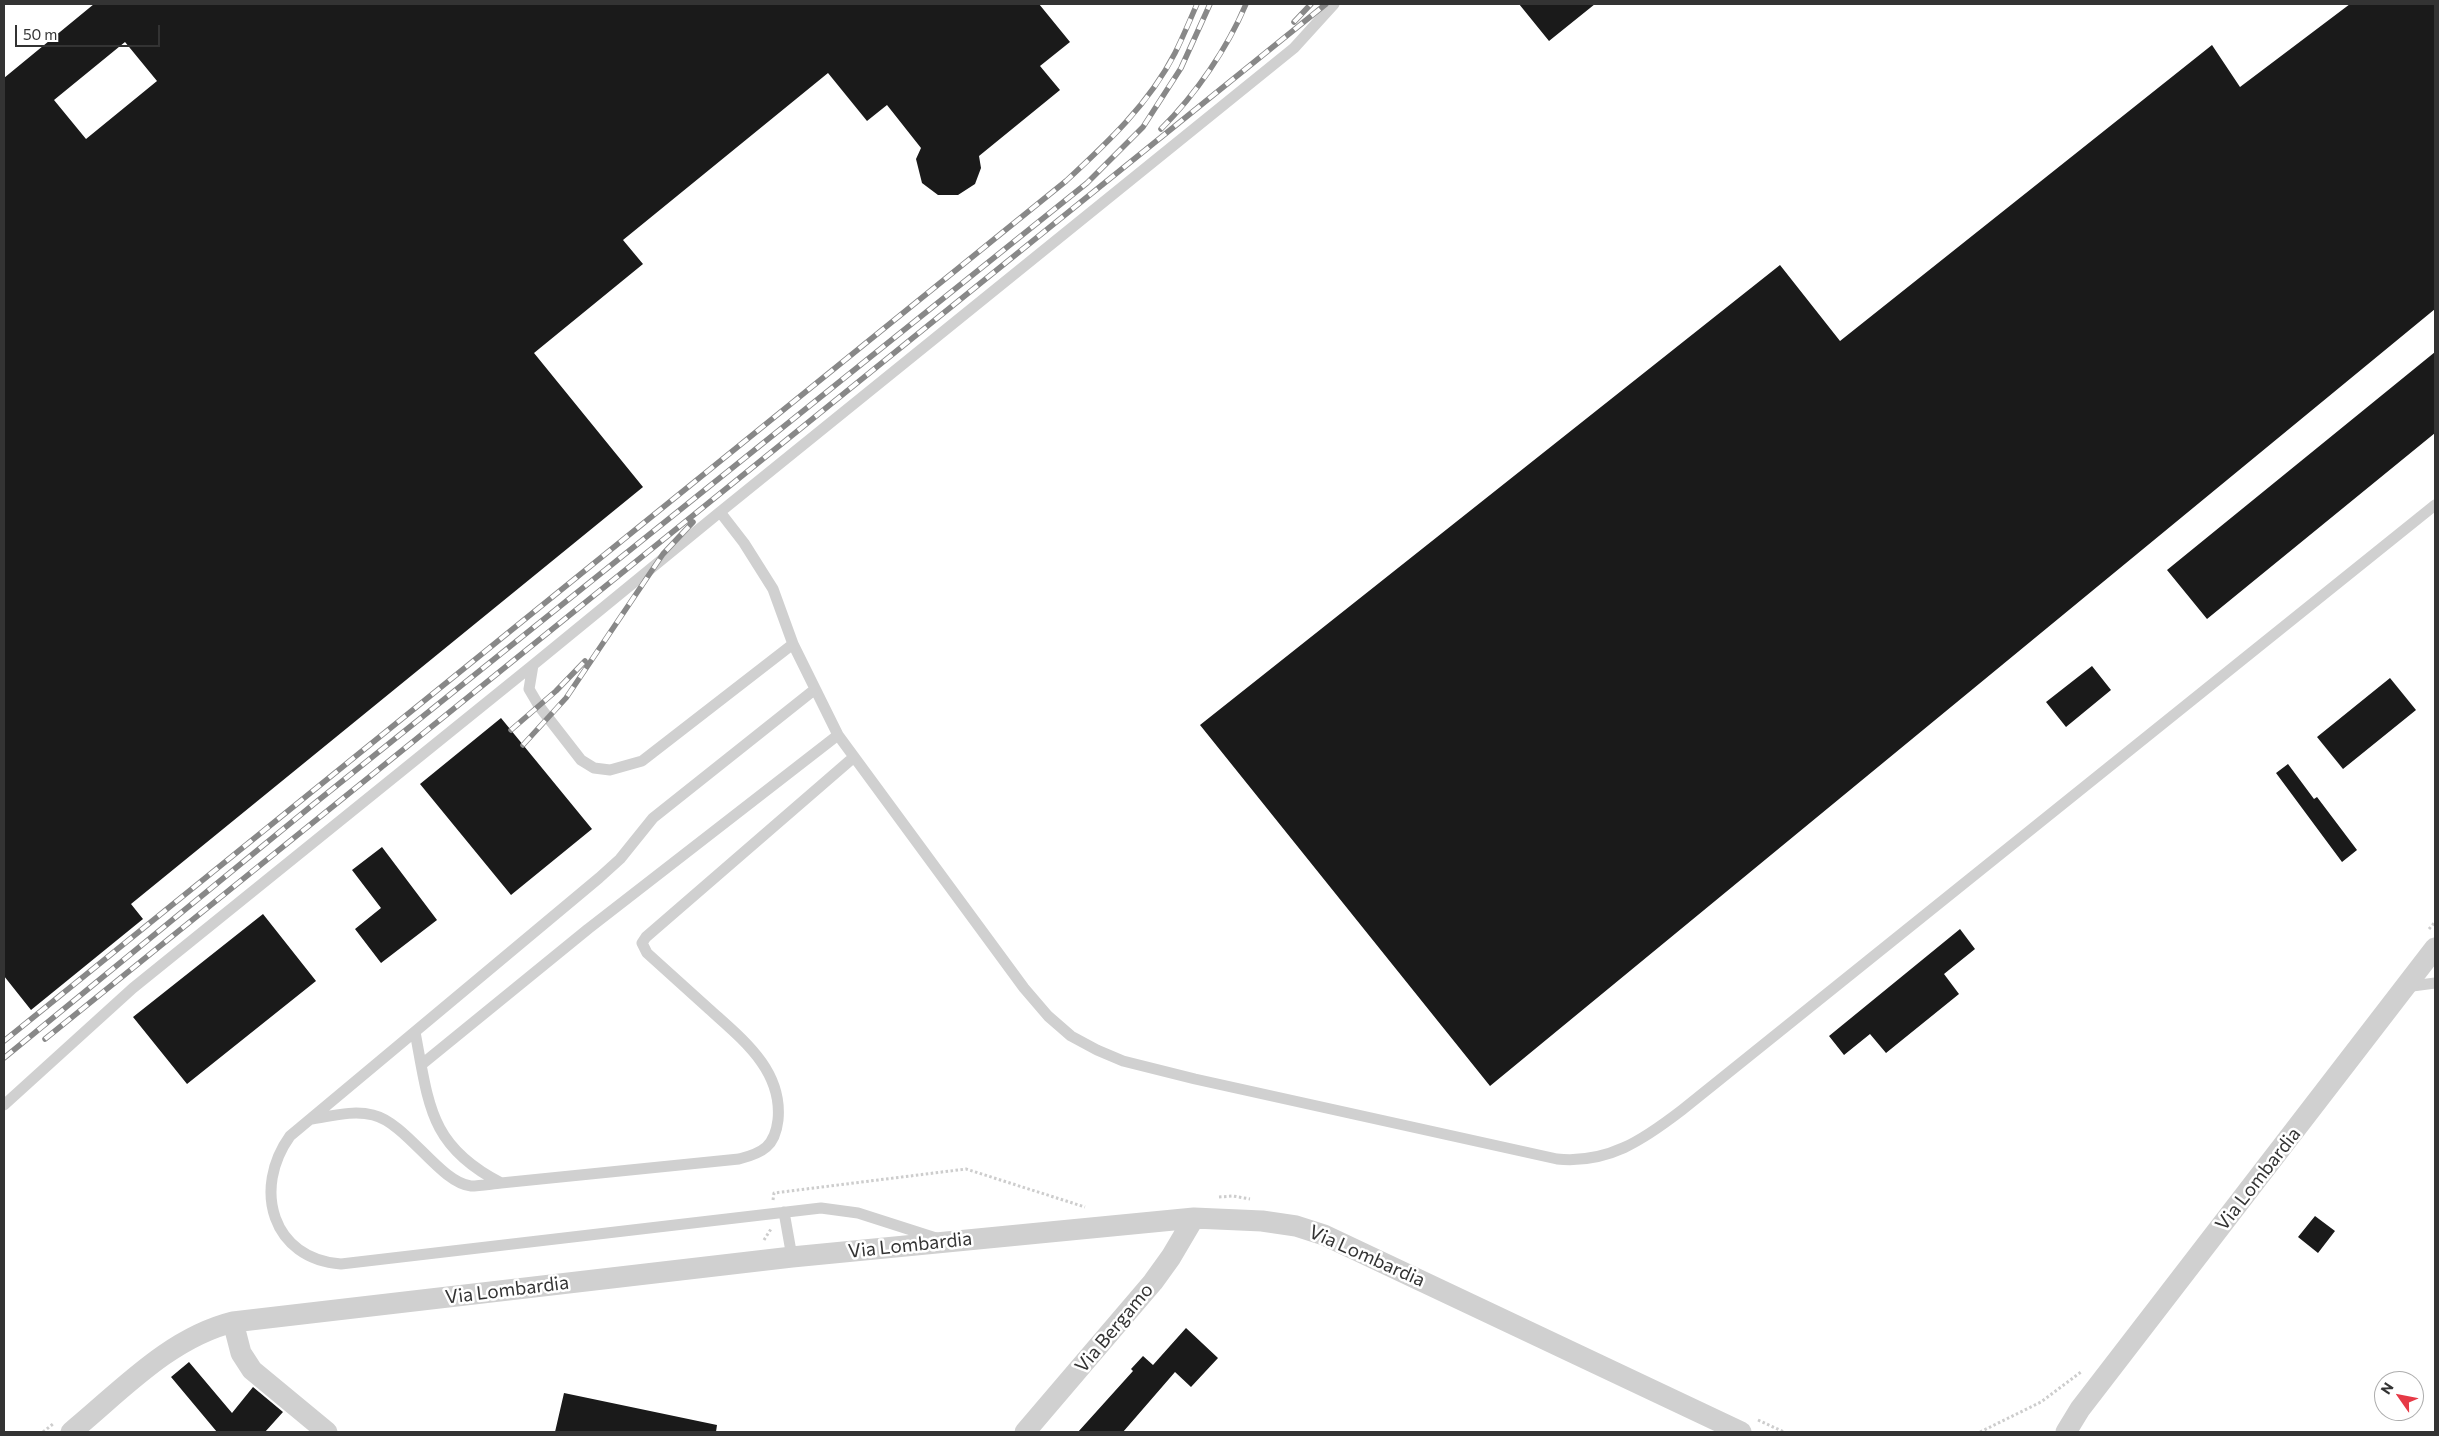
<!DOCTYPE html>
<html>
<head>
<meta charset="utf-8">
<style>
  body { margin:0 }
  #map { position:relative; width:2439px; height:1436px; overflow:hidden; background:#fff; font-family:Commissioner,sans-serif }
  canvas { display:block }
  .frame { position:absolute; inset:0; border:5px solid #333; pointer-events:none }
  .north { position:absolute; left:2374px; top:1371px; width:50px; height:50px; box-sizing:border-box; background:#fff; border:1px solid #adadad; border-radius:50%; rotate:303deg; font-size:14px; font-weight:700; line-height:20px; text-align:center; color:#333 }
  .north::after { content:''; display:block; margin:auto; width:18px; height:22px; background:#e63946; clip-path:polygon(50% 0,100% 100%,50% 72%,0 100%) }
  .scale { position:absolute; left:15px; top:25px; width:145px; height:22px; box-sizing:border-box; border:2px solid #333; border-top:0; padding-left:6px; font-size:15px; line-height:18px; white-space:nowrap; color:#333; -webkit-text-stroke:4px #fff; paint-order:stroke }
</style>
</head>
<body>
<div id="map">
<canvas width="2439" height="1436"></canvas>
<div class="frame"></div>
<div class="north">N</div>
<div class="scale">50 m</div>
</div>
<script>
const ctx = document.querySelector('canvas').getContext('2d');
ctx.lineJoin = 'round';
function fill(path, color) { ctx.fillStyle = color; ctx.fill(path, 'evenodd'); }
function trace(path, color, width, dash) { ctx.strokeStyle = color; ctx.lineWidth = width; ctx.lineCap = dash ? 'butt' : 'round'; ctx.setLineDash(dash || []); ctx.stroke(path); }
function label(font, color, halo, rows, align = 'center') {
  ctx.font = font + ' Commissioner,sans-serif'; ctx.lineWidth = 5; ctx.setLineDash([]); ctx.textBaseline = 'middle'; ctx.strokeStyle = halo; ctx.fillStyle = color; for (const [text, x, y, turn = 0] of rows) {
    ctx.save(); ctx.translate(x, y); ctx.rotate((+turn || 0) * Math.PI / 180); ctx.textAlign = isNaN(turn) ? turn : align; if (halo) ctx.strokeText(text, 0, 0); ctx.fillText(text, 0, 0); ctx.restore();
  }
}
fill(new Path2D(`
  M94,4H1039L1070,42L1040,66L1060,90L979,156L981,168L975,184L958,195H938L922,183L916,159L921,148L887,105L867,121L828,73L623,240L643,264L534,353L643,487L131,904L143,919L31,1010L4,976V78ZM125,42L157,81L86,139L54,100Z
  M1519,4H1595L1549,41Z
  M2350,4H2435V309L1490,1086L1200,725L1780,265L1840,341L2212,45L2240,87Z
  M2435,352V433L2207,619L2167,570Z
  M2092,666L2111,690L2066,727L2046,702Z
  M2390,678L2416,710L2343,769L2317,737Z
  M501,718L592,829L511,895L420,784Z
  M2288,764L2314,799L2317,797L2357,850L2342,862L2276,773Z
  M382,847L437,920L381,963L355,929L381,908L352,870Z
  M263,914L316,981L187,1084L133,1017Z
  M1960,929L1975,949L1944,974L1959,994L1886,1053L1870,1034L1844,1055L1829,1036Z
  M2315,1216L2335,1231L2318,1253L2298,1237Z
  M1186,1328L1218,1358L1191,1387L1175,1372L1123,1432H1078L1133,1371L1131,1369L1143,1356L1153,1365Z
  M189,1362L232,1413L253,1387L283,1412L265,1432H217L171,1377Z
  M564,1393L717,1425L716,1432H555Z`), '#1a1a1a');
trace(new Path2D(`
  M2429,929L2435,922
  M1219,1197L1233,1196L1250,1199
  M773,1200L774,1193L966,1169L1085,1207
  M764,1240L771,1229
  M1758,1420L1784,1432
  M43,1432L53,1424
  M1980,1432L2041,1402L2081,1372`), '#cdcdcd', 3, [2.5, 2.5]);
trace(new Path2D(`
  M720,512L1294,48L1334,4
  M793,644L642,761L610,770L594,768L581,760L539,706L529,689L533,665L720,512L744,543L773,589L793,644L838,735L1024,988L1048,1016L1071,1036L1097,1050L1123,1061L1195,1079L1557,1159C1608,1164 1643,1140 1682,1110L2435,505
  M814,690L653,818L620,859L599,878L290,1136C252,1189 272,1259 341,1264L821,1208L858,1213L936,1238
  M2405,987L2435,983
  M415,1032C429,1105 429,1146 501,1183L739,1159C763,1153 775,1146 778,1120C783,1070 742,1039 709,1009C688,990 668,972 647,953L642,943L646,937L854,757
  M421,1065L588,929L838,735
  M4,1105L133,988L533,665
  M312,1119C332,1116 353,1110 373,1115C407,1123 440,1183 471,1186C480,1186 491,1184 501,1183
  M784,1212L792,1257`), '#d0d0d0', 11);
trace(new Path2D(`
  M233,1322L241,1353L252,1370L327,1432
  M71,1432C121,1391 169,1338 233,1322L792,1257L1194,1218L1262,1221L1296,1226L1324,1235L1741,1432
  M1025,1432L1153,1282L1171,1257L1194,1218
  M2066,1432L2080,1409L2435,948`), '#d0d0d0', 21);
const rail = new Path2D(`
  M1294,22L1311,4
  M1161,129C1196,94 1227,49 1246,4
  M511,730L556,691L585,661
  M523,745L566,698L663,554L693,522
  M45,1039L1326,4
  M4,1041L1066,181C1107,143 1149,104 1175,53C1183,37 1190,20 1197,4
  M4,1058L315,803L1087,183L1143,127L1181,68L1210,4`);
trace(rail, '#888', 5.5);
trace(rail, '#fff', 4, [11]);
label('19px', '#333', '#fff', [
  ["Via Lombardia",2258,1179,-52],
  ["Via Lombardia",910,1245,-6],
  ["Via Lombardia",1367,1256,24],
  ["Via Lombardia",507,1290,-7],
  ["Via Bergamo",1114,1328,-50]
]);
</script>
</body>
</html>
